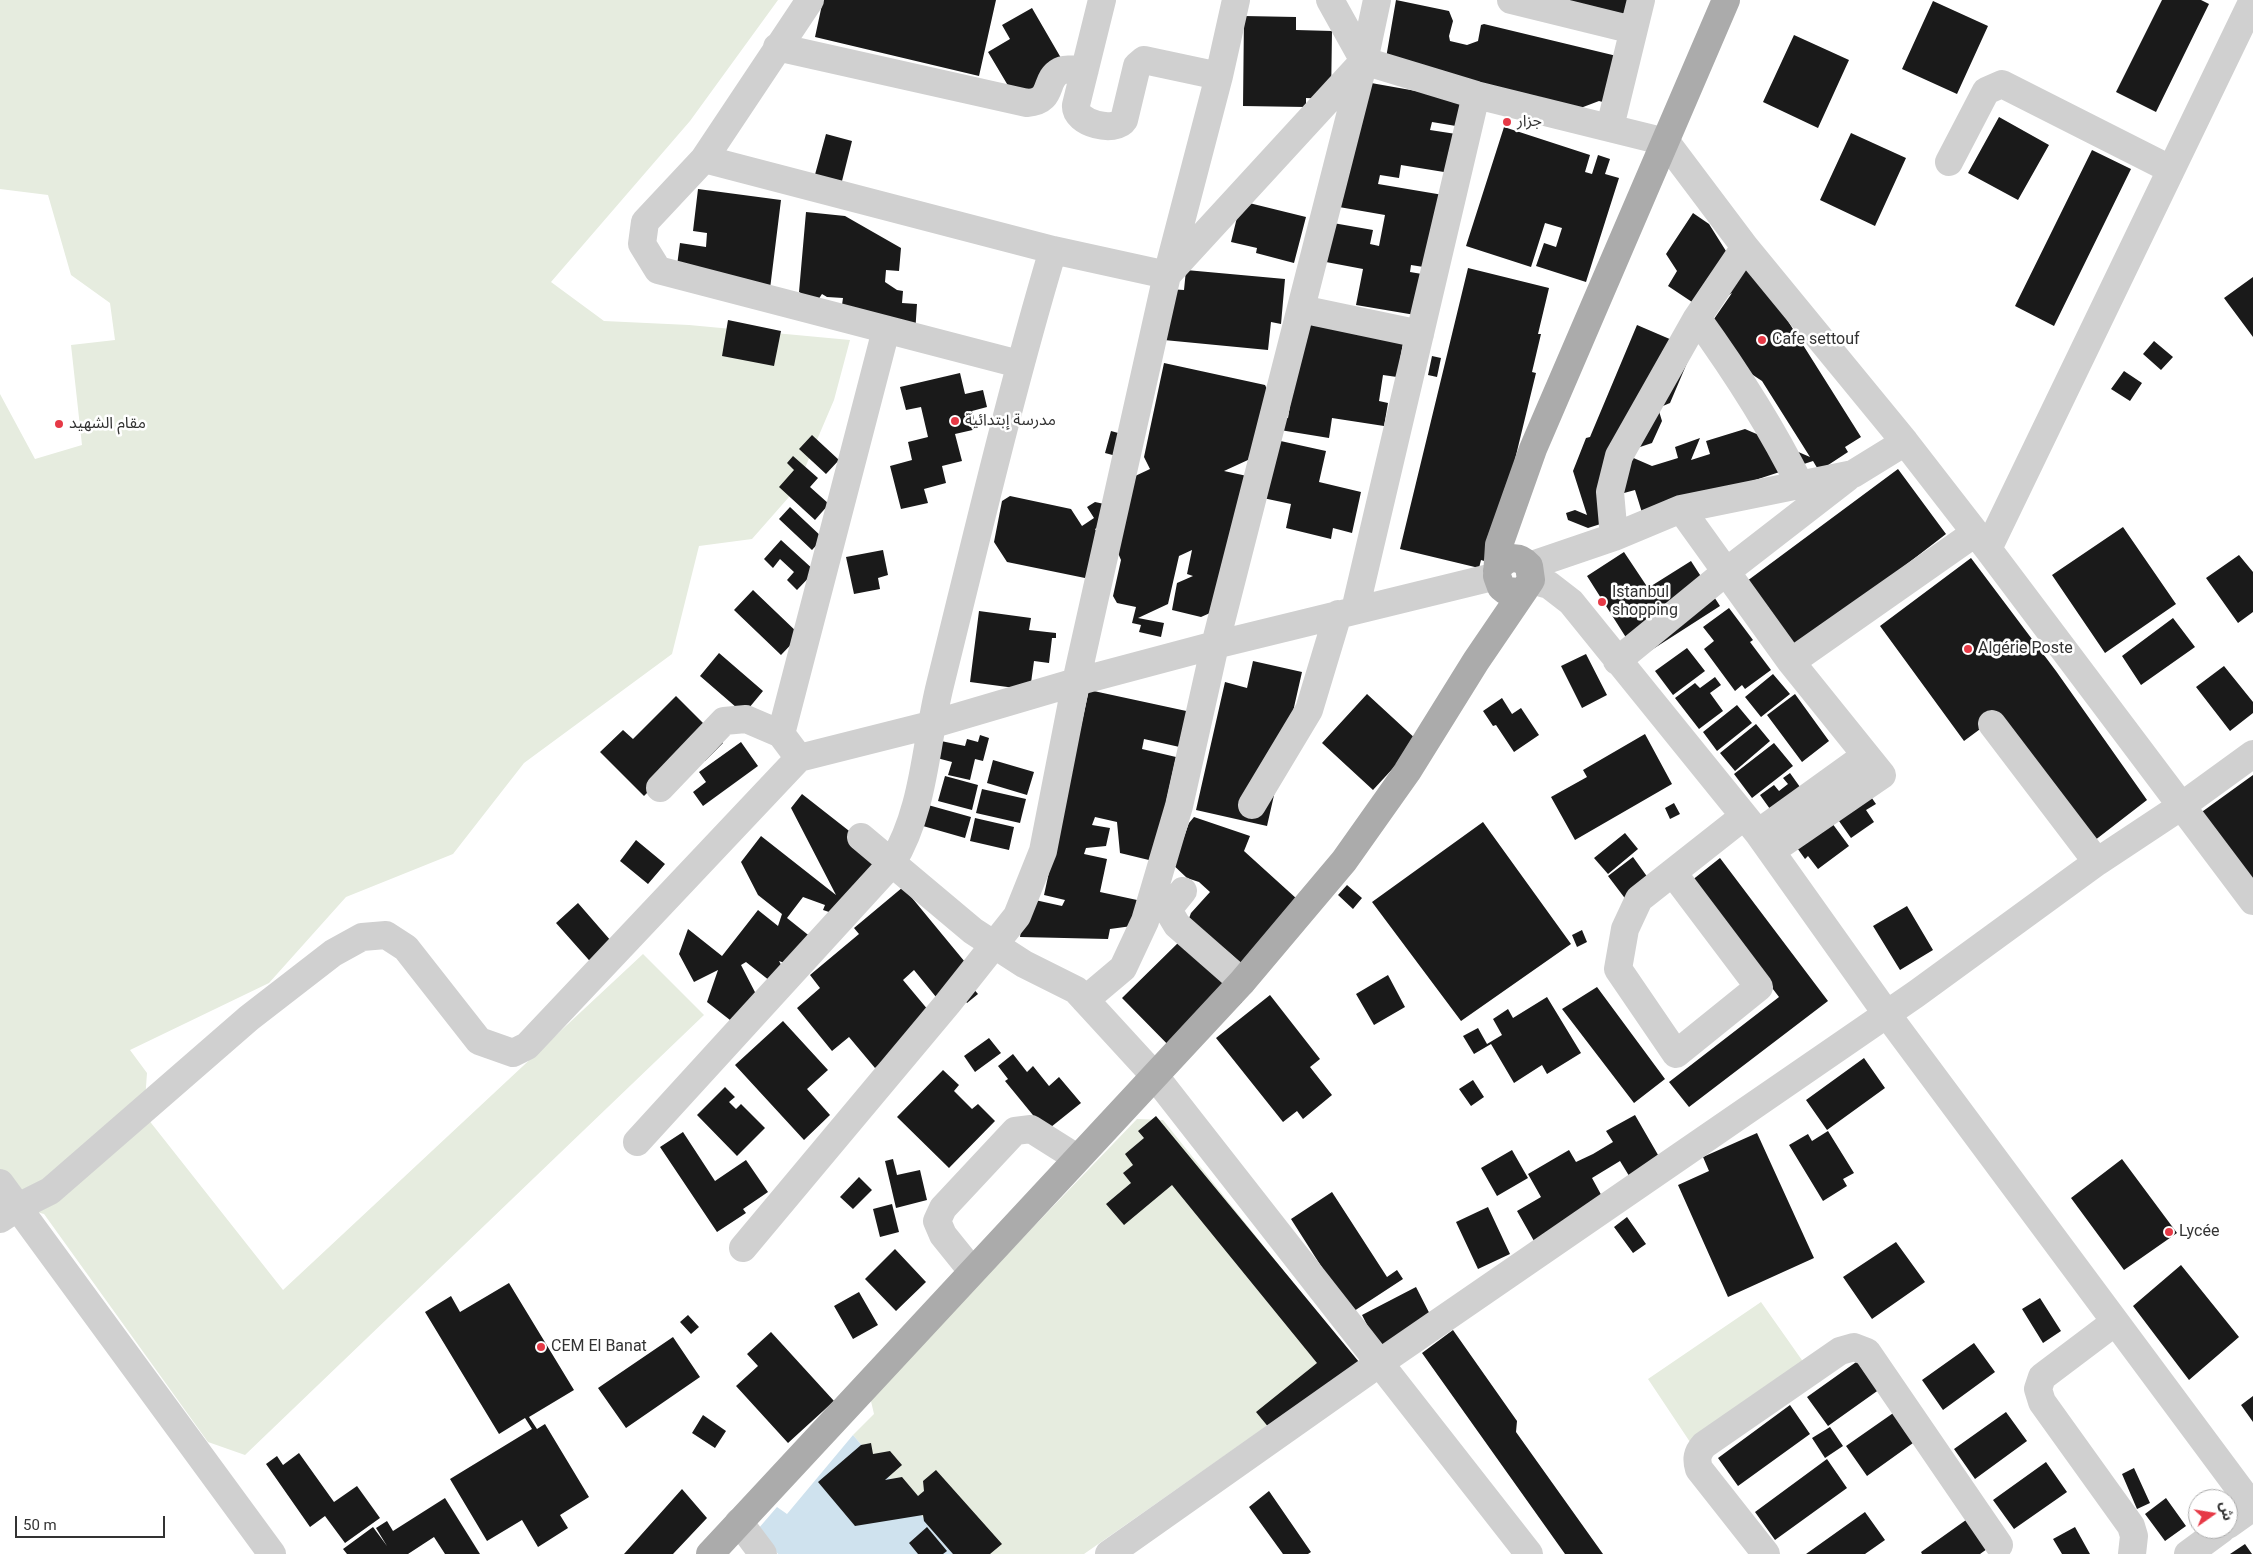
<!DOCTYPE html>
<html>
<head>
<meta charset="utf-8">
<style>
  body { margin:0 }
  #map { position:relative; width:2253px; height:1554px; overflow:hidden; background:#fff; font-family:Roboto,"Noto Sans Arabic",sans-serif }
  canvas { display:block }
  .north { position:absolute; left:2188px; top:1489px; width:50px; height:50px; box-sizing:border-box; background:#fff; border:1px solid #adadad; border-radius:50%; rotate:77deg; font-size:14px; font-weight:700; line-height:20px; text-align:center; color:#333 }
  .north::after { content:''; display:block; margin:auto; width:18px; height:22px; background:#e63946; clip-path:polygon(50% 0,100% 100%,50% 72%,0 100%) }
  .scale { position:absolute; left:15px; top:1516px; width:150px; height:22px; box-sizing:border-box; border:2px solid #333; border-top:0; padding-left:6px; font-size:15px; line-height:18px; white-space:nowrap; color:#333; -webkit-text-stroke:4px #fff; paint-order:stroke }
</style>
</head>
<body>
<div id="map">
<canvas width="2253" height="1554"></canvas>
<div class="north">ش</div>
<div class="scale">50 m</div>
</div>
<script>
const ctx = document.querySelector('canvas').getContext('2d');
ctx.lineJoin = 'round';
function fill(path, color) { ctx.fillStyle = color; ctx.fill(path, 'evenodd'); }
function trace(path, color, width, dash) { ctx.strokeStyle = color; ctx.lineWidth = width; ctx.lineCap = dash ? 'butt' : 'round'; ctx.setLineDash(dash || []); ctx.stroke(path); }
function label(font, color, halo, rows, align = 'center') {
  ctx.font = font + ' Roboto,"Noto Sans Arabic",sans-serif'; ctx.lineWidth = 5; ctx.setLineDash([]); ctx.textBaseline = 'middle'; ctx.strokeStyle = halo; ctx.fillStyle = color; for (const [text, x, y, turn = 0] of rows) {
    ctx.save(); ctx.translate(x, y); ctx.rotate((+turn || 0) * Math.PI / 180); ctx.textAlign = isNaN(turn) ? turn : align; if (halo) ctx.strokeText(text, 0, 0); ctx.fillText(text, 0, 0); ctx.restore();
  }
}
fill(new Path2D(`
  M0,0H778L690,121L551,282L604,321L689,325L850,340L834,400L796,489L752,539L699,546L672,654L524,763L453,854L346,897L269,983L130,1050L147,1073L144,1114L283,1290L643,954L704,1015L245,1455L208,1442L44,1214L18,1207L0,1220V394L35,459L82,445L71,345L115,340L110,303L71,275L48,195L0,189Z
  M1137,1119L1163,1120L1346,1349L1264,1428L1084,1554H954L853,1435L874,1414L870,1397Z
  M1761,1302L1804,1363L1692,1445L1648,1379Z`), '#e6ecdf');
fill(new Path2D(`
  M853,1435L954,1554H778L758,1529L777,1507L787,1514Z`), '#cfe2ee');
fill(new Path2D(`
  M823,0H996L979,76L815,37Z
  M1396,0L1449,11L1453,21L1449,36L1450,41L1467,45L1478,41L1481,25L1484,24L1625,58L1614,105L1599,101L1570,112L1386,58Z
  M1539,0H1637L1633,20Z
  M2162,0H2201L2209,4L2156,112L2116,92Z
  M1933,1L1988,26L1957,94L1902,69Z
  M1032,8L1072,77L1016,99L988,52L1010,39L1002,25Z
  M1244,16L1296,17V30L1332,31L1331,99L1306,98V107L1243,106Z
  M1794,35L1849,60L1818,128L1763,102Z
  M1360,81L1461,99L1456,126L1432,122L1430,130L1456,134L1450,173L1401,165L1399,178L1380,175L1378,184L1449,196L1430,268L1411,265L1410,272L1428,275L1421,316L1356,305L1363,269L1326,262L1333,223L1373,230L1370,244L1379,246L1385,215L1339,207Z
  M1999,117L2049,145L2018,200L1968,173Z
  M1504,127L1590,155L1585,172L1592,174L1598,155L1610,159L1605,174L1619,178L1586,282L1536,266L1544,243L1556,247L1562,228L1545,223L1531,267L1466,246Z
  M1851,133L1906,158L1875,226L1820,200Z
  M826,134L852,141L840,189L813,182Z
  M2092,150L2131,169L2054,326L2015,306Z
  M698,189L781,200L769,297L676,273L680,243L706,247L707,233L693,231Z
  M1241,201L1306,217L1294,263L1256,253L1257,248L1231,242Z
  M806,212L845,216L901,248L899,271L886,270L885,282L897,290L903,291L902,303L917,304L915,334L841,312L843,298L827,297L822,294L816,303L799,292Z
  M1693,213L1709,224L1731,259L1752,264L1861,437L1845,447L1848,452L1819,471L1813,461L1658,512L1644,519L1635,490L1624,493L1613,520L1588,528L1568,520L1566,513L1575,510L1587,515L1573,471L1586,438L1590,437L1637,325L1693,349L1670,403L1658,408L1662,421L1652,443L1622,453L1652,466L1678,458L1675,447L1700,438L1691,460L1710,454L1706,441L1745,429L1810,457L1762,381L1747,371L1714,319L1732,293L1704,310L1668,286L1677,271L1666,254Z
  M1468,268L1549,288L1538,334H1541L1532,372L1536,373L1509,484L1494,564L1481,560L1479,568L1400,549Z
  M1186,270L1285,279L1281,324L1271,322L1268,350L1164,340L1168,289L1184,290Z
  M2253,277V337L2224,298Z
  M728,320L781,331L774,366L722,356Z
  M1304,320L1404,337L1397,377L1383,375L1379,401L1388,403L1384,426L1332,418L1329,438L1280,430L1282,417L1288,418Z
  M2154,341L2173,357L2161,370L2143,354Z
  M1432,356L1441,358L1437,377L1428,375Z
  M1164,363L1265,385L1268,391L1261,454L1224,471L1247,476L1219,609L1201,617L1172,610L1177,583L1193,576L1187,574L1192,550L1179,556L1168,604L1138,618L1164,623L1161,637L1139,632L1141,625L1132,623L1136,607L1117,603L1113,596L1121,560L1118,553L1133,477L1150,469L1144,457Z
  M2124,371L2142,383L2130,401L2111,389Z
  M960,373L965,394L983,390L987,407L972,411L977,429L955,434L962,461L942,466L946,483L924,489L928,503L901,509L890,466L912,460L908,442L928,437L921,407L906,410L900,387Z
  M1111,431L1129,436L1124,458L1105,453Z
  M812,435L839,460L826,474L799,449Z
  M1276,440L1326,451L1319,482L1361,492L1352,533L1333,528L1331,539L1286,528L1291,504L1263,498Z
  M793,456L818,478L810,487L829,504L815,520L779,487L794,470L787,463Z
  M1898,469L1946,534L1794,651L1743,584Z
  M1010,496L1071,509L1082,526L1094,518L1087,507L1095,502L1109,505L1116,516L1095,529L1115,560L1085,578L1007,562L994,542L1002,501Z
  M790,507L823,538L812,550L779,519Z
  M2123,527L2176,604L2105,653L2052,575Z
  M781,540L815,571L797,590L787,580L794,572L780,559L773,568L764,559Z
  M883,550L888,575L878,578L880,589L854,594L846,557Z
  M1624,552L1648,588L1691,561L1720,606L1639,658L1587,576Z
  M2239,555L2253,572V612L2238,623L2206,578Z
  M1971,558L2056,671L2147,800L2090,844L1995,718L1964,741L1880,626Z
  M753,590L800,635L781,655L734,610Z
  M1729,608L1753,640L1750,642L1771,670L1745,689L1742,685L1735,691L1704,649L1714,641L1703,627Z
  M979,611L1031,618L1029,630L1056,633V638H1052L1049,663L1034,661L1030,690L970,682Z
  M2173,618L2195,647L2141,685L2122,656Z
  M1687,648L1705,671L1673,695L1655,671Z
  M719,653L763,691L744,714L700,676Z
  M1586,654L1607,695L1582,708L1561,666Z
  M1253,661L1302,672L1267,826L1196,810L1225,682L1247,688Z
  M2224,666L2253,702V713L2230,731L2196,687Z
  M1773,674L1790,694L1761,717L1745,697Z
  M1715,677L1721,685L1710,693L1723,711L1699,729L1675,698L1695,683L1700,688Z
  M1089,690L1191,712L1184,748L1144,739L1142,749L1176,757L1153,861L1120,853L1117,822L1095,817L1092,825L1110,828L1106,846L1086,848L1084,854L1107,859L1100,892L1137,900L1132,926L1110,929L1108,939L1020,937L1026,898L1062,906L1065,900L1044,895Z
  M1367,694L1418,741L1373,790L1322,743Z
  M1795,694L1829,741L1802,762L1767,715Z
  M676,696L723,743L705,761L696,753L678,762L644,796L600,752L623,730L633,739Z
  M1502,698L1512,714L1521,708L1539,735L1514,752L1496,725L1493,726L1483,711Z
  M1737,705L1752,723L1717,751L1703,732Z
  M1756,724L1770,741L1735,771L1720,753Z
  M1645,734L1672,784L1575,840L1551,797L1587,777L1583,770Z
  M980,735L989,738L983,761L975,759L970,780L948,775L952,762L937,758L941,741L965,746L967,739L978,742Z
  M741,742L758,766L703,806L693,792L706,782L699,772Z
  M1774,743L1793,766L1752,798L1734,774Z
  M993,760L1034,772L1027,795L987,783Z
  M1790,773L1805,794L1775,816L1760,795L1774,785L1779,791L1788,784L1783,778Z
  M2253,775V884L2199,814Z
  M945,776L978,785L972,810L938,801Z
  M982,789L1026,799L1020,823L976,813Z
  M1867,791L1876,804L1866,810L1874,822L1851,838L1834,814Z
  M802,794L890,863L847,918L823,910L825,905L803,897L787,918L822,946L799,968L779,961L791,983L784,992L746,962L741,965L758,998L739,1023L730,1020L707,1002L718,970L694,982L679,954L688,929L722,956L758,910L778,926L782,914L758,895L741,862L761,836L836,895L791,808Z
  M1674,803L1680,814L1670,819L1665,808Z
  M928,805L971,817L965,838L923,826Z
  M1194,817L1250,836L1244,851L1308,909L1243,965L1225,949L1215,946L1188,921L1191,913L1210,892L1199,882L1187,878L1169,861L1180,848L1189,823Z
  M975,818L1014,827L1009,850L970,841Z
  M1829,819L1849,846L1818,869L1808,856L1805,859L1795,845Z
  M1483,822L1571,944L1461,1021L1372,902Z
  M1625,833L1638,849L1608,874L1594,858Z
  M636,840L665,864L648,884L620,861Z
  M1633,857L1651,882L1627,901L1608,876Z
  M1720,858L1828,1001L1689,1107L1669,1082L1779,997L1691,881Z
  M1347,885L1362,898L1353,909L1338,895Z
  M903,887L979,979L971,986L978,994L967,1003L960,995L945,1008L914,970L903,980L934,1017L875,1068L849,1037L832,1051L797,1008L820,988L810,975L859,934L854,928Z
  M578,903L618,949L596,968L556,923Z
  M1907,906L1933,950L1900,970L1873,926Z
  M1582,930L1587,942L1577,947L1572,935Z
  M1181,940L1242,1002L1183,1060L1122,998Z
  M1388,975L1405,1007L1374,1025L1356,994Z
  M1597,987L1665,1079L1634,1103L1562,1009Z
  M1270,995L1320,1059L1310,1067L1332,1095L1303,1119L1297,1111L1283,1122L1216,1038Z
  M1547,997L1581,1053L1547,1074L1542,1065L1514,1083L1491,1044L1474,1054L1463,1036L1478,1028L1487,1044L1502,1035L1493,1019L1508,1009L1513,1018Z
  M783,1021L828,1070L807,1089L830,1115L804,1140L735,1065Z
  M989,1038L1001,1053L975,1072L964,1056Z
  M1013,1054L1027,1072L1033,1066L1049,1086L1059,1077L1081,1103L1046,1131L1005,1081L1008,1079L998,1066Z
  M1864,1058L1885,1088L1827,1130L1806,1100Z
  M943,1070L959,1085L954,1091L972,1109L978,1104L995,1121L949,1168L897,1117Z
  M1473,1080L1484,1097L1471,1106L1459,1089Z
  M725,1087L735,1097L729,1102L736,1109L741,1104L765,1128L737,1156L697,1115Z
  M1635,1115L1665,1167L1634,1184L1620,1161L1592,1178L1604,1200L1534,1241L1517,1211L1541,1197L1528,1174L1569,1150L1576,1162L1593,1154L1613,1142L1606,1131Z
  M1156,1116L1359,1362L1279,1440L1256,1412L1317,1363L1172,1185L1124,1225L1106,1204L1131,1183L1123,1173L1133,1165L1125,1154L1144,1138L1138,1131Z
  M1828,1131L1854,1173L1843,1179L1847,1186L1823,1201L1789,1145L1808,1134L1812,1141Z
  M683,1132L715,1181L746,1160L768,1192L743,1209L746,1213L717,1232L660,1147Z
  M1757,1133L1814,1258L1728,1297L1678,1185L1709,1171L1703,1157Z
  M1512,1150L1528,1178L1497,1196L1481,1168Z
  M893,1159L897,1175L920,1170L927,1200L896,1208L885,1161Z
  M2122,1159L2177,1233L2124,1270L2071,1198Z
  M859,1177L872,1190L853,1209L840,1197Z
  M1332,1192L1387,1277L1397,1270L1403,1279L1351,1313L1291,1219Z
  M892,1204L899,1232L880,1237L873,1209Z
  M1488,1207L1510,1254L1478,1269L1456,1222Z
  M1627,1217L1646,1244L1633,1253L1614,1227Z
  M1896,1242L1925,1282L1872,1319L1843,1277Z
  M895,1249L926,1282L896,1311L865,1279Z
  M2181,1265L2239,1337L2189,1380L2133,1306Z
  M509,1283L574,1390L529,1417L537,1429L545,1424L589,1497L560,1515L568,1528L538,1547L522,1520L487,1541L450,1479L532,1429L525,1418L499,1434L425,1312L451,1296L460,1312Z
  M1416,1287L1440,1334L1386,1362L1362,1315Z
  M859,1292L878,1325L853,1339L834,1306Z
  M2040,1298L2061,1331L2043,1343L2022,1309Z
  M688,1315L699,1327L691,1334L680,1322Z
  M1453,1330L1517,1421L1516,1432L1603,1554H1565L1422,1353Z
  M771,1332L834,1401L788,1443L736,1386L758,1366L747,1354Z
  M673,1337L700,1377L626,1428L598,1388Z
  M1974,1343L1995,1372L1943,1410L1922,1380Z
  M1859,1360L1880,1389L1828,1426L1807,1397Z
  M2253,1396V1422L2241,1405Z
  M1790,1405L1810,1434L1738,1486L1718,1458Z
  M1899,1409L1920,1438L1867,1476L1846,1446Z
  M2006,1412L2027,1441L1975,1479L1954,1449Z
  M703,1415L726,1431L715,1448L692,1433Z
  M1830,1427L1843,1446L1825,1458L1812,1438Z
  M871,1443L873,1454L890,1451L902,1465L885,1480L902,1477L918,1496L924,1491L923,1481L936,1470L1002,1544L990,1554H953L924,1521L923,1515L855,1526L818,1482L861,1445Z
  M299,1453L334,1502L357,1486L380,1518L345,1543L325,1516L310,1527L266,1464L277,1456L283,1465Z
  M1827,1459L1847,1488L1775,1540L1755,1512Z
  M2046,1462L2067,1492L2014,1529L1993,1500Z
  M2134,1468L2150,1503L2137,1509L2122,1474Z
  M682,1489L707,1518L673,1554H624Z
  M1269,1491L1311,1552L1308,1554H1283L1249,1507Z
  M445,1498L480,1554H445L434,1537L408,1554H347L343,1549L373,1527L387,1546L376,1528L387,1521L393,1531Z
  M2166,1498L2186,1526L2165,1541L2145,1514Z
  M1865,1512L1885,1540L1865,1554H1806Z
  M1973,1515L1994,1544L1980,1554H1922L1921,1552Z
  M927,1527L947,1551L943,1554H918L909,1543Z
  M2075,1527L2090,1554H2062L2053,1539Z
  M2245,1544L2252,1554H2230Z`), '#1a1a1a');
trace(new Path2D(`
  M810,0L704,159L645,222L642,244L658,270L1019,364
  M1102,0L1076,105C1074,124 1116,133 1124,120L1137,66L1144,60L1219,76
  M1330,0L1364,61L1476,95L1666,142L1745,247L1905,442L1988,549L2253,901
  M1511,0L1633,30
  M777,47L1027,103C1055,101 1043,80 1060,71C1067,68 1077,70 1085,69
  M1610,127L1641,0
  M704,159L1053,250L1167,275L1361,64
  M1949,162L1986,91L2002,84L2170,169
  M1301,309L1420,334
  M1697,318C1736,372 1771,426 1800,485
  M1681,509L1791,662L1882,775L1783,843L1772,852
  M1614,537L1610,492L1619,456L1697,318L1745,247
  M1988,549L2253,0
  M1529,566L1614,537L1681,509L1853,474L1905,442
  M1531,580L1549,585L1571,602L1758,833L1886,1013L2253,1507L2228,1525
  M1355,610L1476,95
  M1617,661L1727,571L1847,478
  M1791,662L1975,533
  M1992,724L2097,862
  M799,758L781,734L886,330
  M660,788L724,721L746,719L781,734
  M1252,805L1309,710L1338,614
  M1758,833L1865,756
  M861,837L973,931L1024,964L1076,990L1154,1075L1529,1554
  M1673,873L1759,987L1676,1054L1618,969L1625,929L1639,899L1743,817
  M1183,891L1170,907L1171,915L1177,925L1242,982
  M1085,1000L1123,968L1145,921L1179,806L1215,645L1364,61L1377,0
  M637,1142L892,863C925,809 925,745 940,685C976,540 1010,394 1053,250
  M0,1183L272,1554
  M0,1219L18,1207L50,1191L249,1018L333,953L362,937L386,935L406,948L479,1041L513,1053L527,1046L799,758L930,725L1076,682L1215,645L1497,576
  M743,1248L948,1003L1017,916L1043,851L1076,682L1167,275L1219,76L1236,0
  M972,1271L943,1235L937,1221L943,1208L1015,1131L1031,1129L1077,1158
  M2115,1322L2042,1377L2038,1389L2042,1402L2131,1526L2134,1536L2132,1554
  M739,1522L763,1554
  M1109,1554L1381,1362L1916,994L2097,862L2180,807L2253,754
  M1766,1554L1699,1469C1696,1459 1697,1453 1704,1445L1840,1351L1854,1347L1867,1352L1999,1545
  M2188,1554L2222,1529`), '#d0d0d0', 28);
trace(new Path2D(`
  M1497,571C1504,556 1519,554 1529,566L1531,580L1525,589L1519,592L1506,591L1501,587L1497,576L1499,545L1533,449L1726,0
  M710,1554L1242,982L1344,861L1407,772L1476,661L1525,589`), '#ababab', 28);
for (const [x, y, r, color] of [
  [1507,122,5,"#e63946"],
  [1762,340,5,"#e63946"],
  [955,421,5,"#e63946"],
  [59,424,5,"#e63946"],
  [1602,602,5,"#e63946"],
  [1968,649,5,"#e63946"],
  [2169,1232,5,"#e63946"],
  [541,1347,5,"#e63946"]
]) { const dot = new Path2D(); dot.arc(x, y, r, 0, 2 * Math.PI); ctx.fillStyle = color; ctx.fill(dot); trace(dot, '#fff', 2); }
label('16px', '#333', '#fff', [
  ["جزار",1517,122],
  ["Cafe settouf",1772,340],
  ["مدرسة إبتدائية",965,421],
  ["مقام الشهيد",69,424],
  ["Istanbul",1612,593],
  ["shopping",1612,611],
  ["Algérie Poste",1978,649],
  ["Lycée",2179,1232],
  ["CEM El Banat",551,1347]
], 'left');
</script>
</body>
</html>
